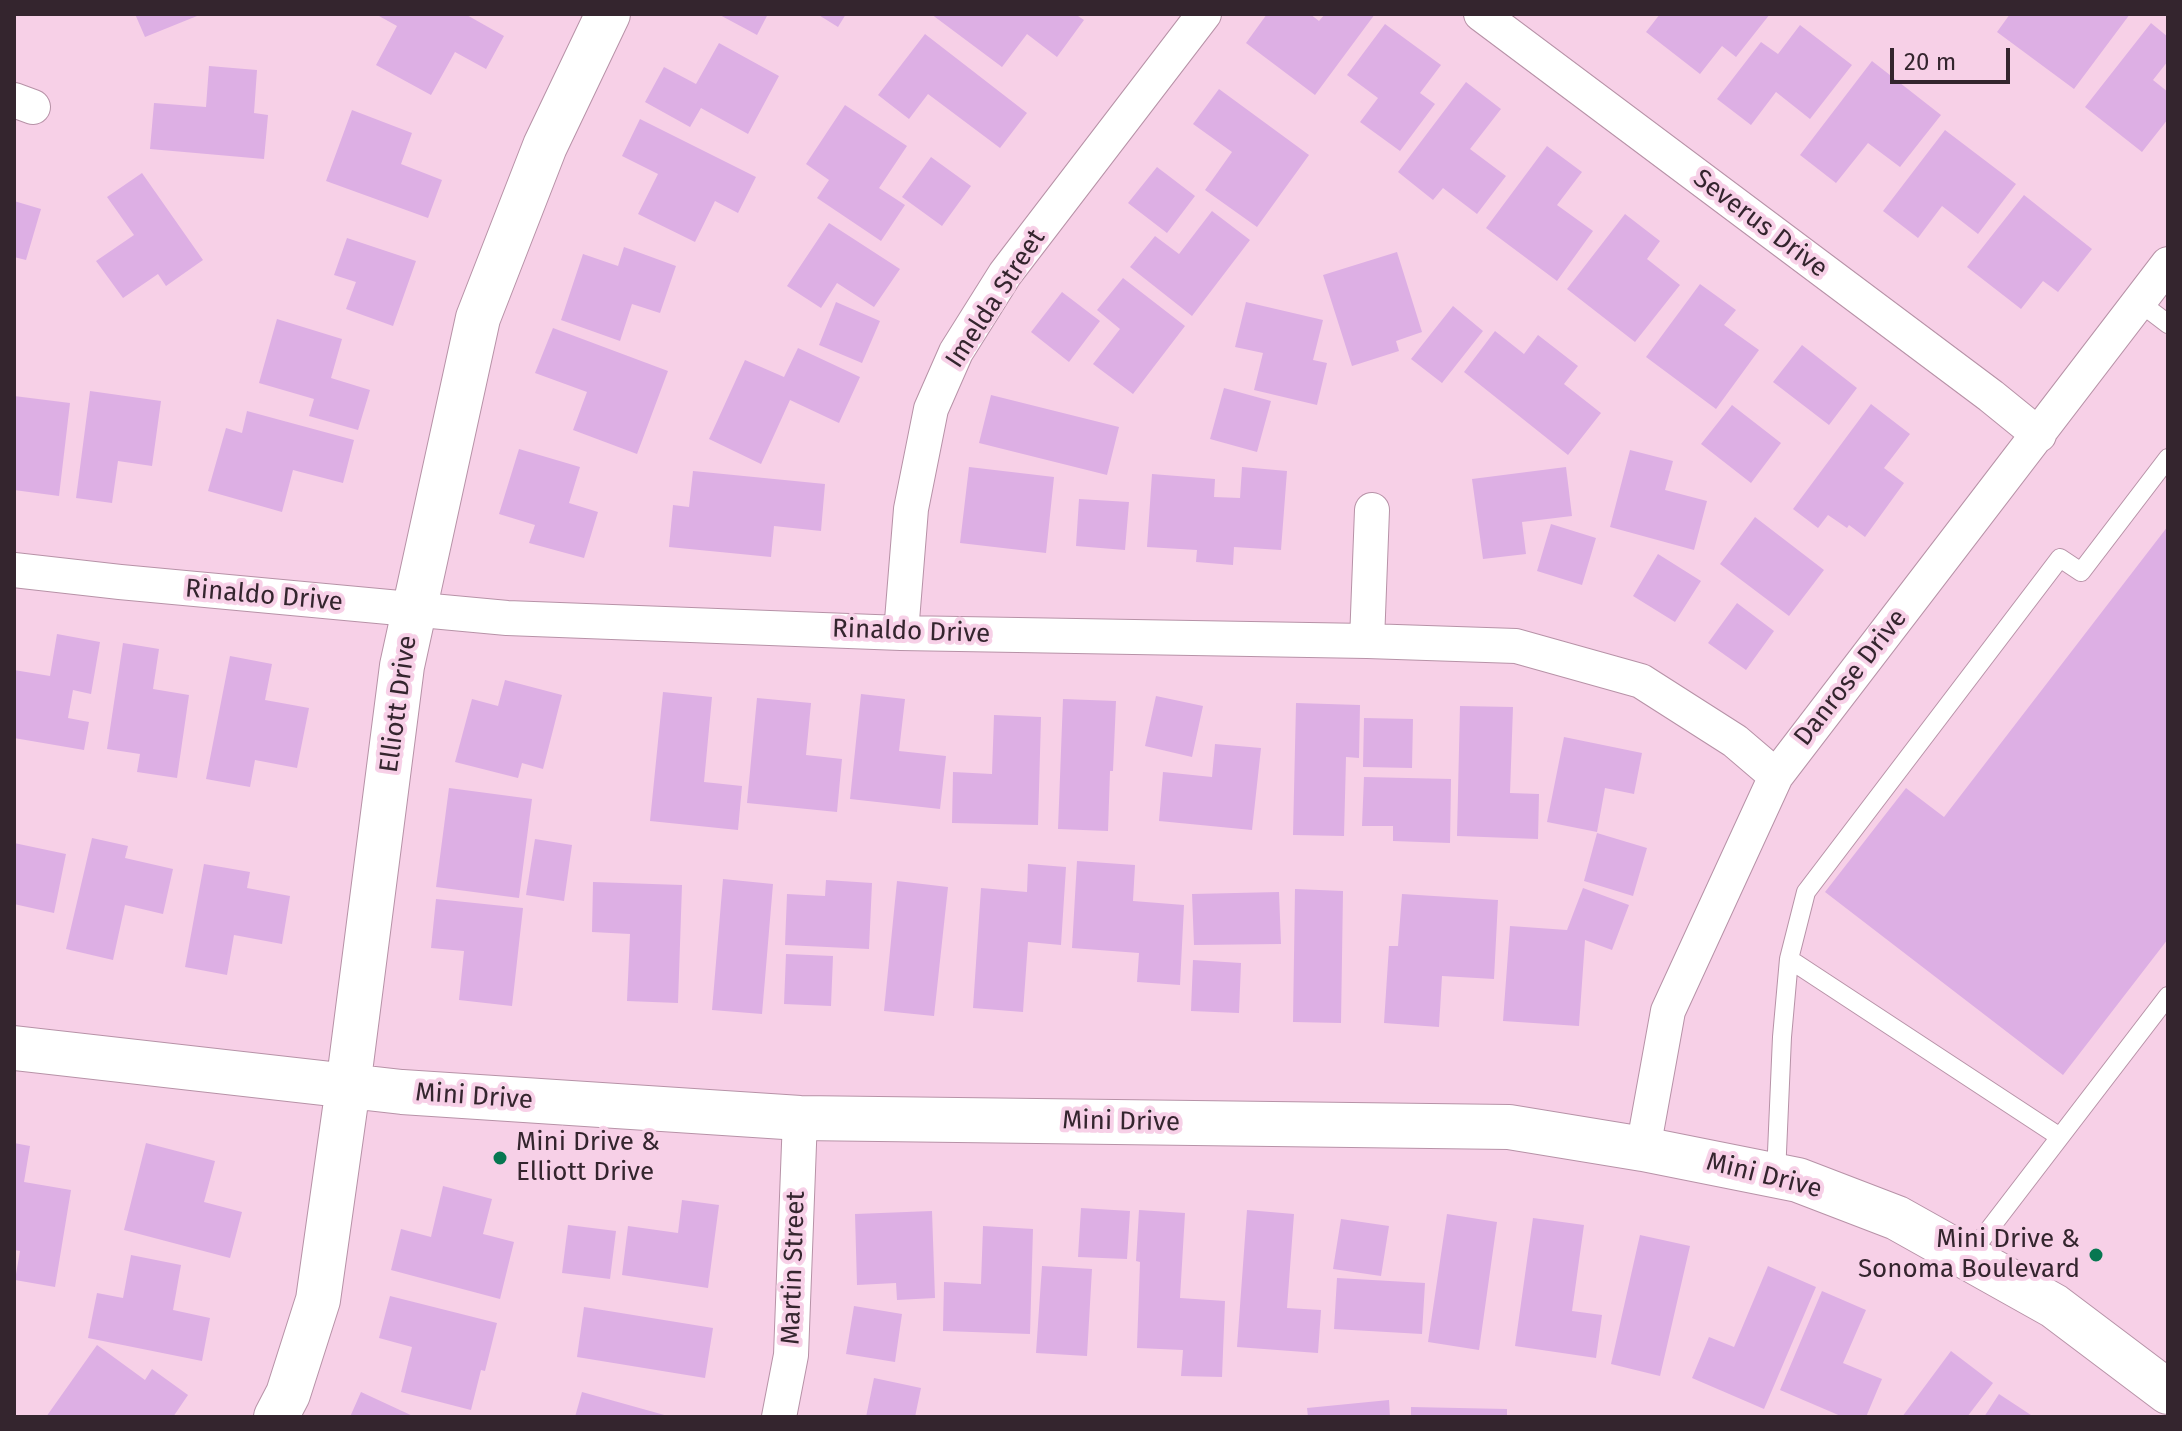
<!DOCTYPE html>
<html>
<head>
<meta charset="utf-8">
<style>
  body { margin:0 }
  #map { position:relative; width:2182px; height:1431px; overflow:hidden; background:#f7d0e7; font-family:"Fira Sans",sans-serif }
  canvas { display:block }
  .frame { position:absolute; inset:0; border:16px solid #34252e; pointer-events:none }
  .scale { position:absolute; left:1890px; top:48px; width:120px; height:36px; box-sizing:border-box; border:4px solid #34252e; border-top:0; padding-left:10px; font-size:24px; line-height:28px; white-space:nowrap; color:#34252e; -webkit-text-stroke:6px #f7d0e7; paint-order:stroke }
</style>
</head>
<body>
<div id="map">
<canvas width="2182" height="1431"></canvas>
<div class="frame"></div>
<div class="scale">20 m</div>
</div>
<script>
const ctx = document.querySelector('canvas').getContext('2d');
ctx.lineJoin = 'round';
function fill(path, color) { ctx.fillStyle = color; ctx.fill(path, 'evenodd'); }
function trace(path, color, width, dash) { ctx.strokeStyle = color; ctx.lineWidth = width; ctx.lineCap = dash ? 'butt' : 'round'; ctx.setLineDash(dash || []); ctx.stroke(path); }
function label(font, color, halo, rows, align = 'center') {
  ctx.font = font + ' "Fira Sans",sans-serif'; ctx.lineWidth = 8; ctx.setLineDash([]); ctx.textBaseline = 'middle'; ctx.strokeStyle = halo; ctx.fillStyle = color; for (const [text, x, y, turn = 0] of rows) {
    ctx.save(); ctx.translate(x, y); ctx.rotate((+turn || 0) * Math.PI / 180); ctx.textAlign = isNaN(turn) ? turn : align; if (halo) ctx.strokeText(text, 0, 0); ctx.fillText(text, 0, 0); ctx.restore();
  }
}
fill(new Path2D(`
  M135,14H202L145,37Z
  M381,14H465L504,36L486,69L455,52L431,95L376,65L397,26L379,16Z
  M718,14H768L757,35Z
  M817,14H846L838,27Z
  M931,14H1075L1084,20L1057,57L1027,34L1002,67Z
  M1267,14H1310L1319,21L1325,14H1375L1315,95L1246,43Z
  M1660,14H1770L1736,57L1722,46L1700,74L1646,32Z
  M2010,14H2130L2074,89L1997,32Z
  M2151,23L2168,37V61L2153,80L2168,92V119L2142,152L2085,107Z
  M1385,24L1441,65L1420,93L1435,104L1400,151L1360,122L1378,98L1347,75Z
  M1800,25L1852,65L1810,119L1776,92L1751,125L1717,99L1761,42L1778,54Z
  M925,34L1027,113L1000,148L928,94L909,119L878,95Z
  M719,43L779,76L748,134L701,108L690,127L645,102L664,67L696,84Z
  M1872,61L1941,115L1900,167L1868,143L1836,183L1800,155Z
  M209,66L257,70L254,113L268,115L264,159L150,149L154,103L206,107Z
  M1466,82L1501,109L1470,149L1506,176L1477,214L1443,188L1433,200L1398,172Z
  M1219,89L1309,155L1257,227L1205,190L1232,152L1193,124Z
  M845,105L907,146L879,188L905,205L881,241L817,198L829,180L806,164Z
  M352,110L412,133L401,164L442,180L428,218L326,181Z
  M640,119L756,177L738,213L715,201L695,242L638,214L658,174L622,156Z
  M1945,130L2016,184L1978,234L1942,206L1918,238L1883,211Z
  M1547,146L1582,172L1557,205L1593,231L1557,281L1486,228Z
  M931,157L971,186L942,226L902,197Z
  M1157,167L1195,196L1167,233L1128,203Z
  M142,173L203,260L166,286L158,274L123,298L96,261L134,235L107,197Z
  M2024,195L2092,249L2058,292L2043,281L2021,309L1967,267Z
  M14,201L41,209L26,260L14,257Z
  M1212,211L1250,240L1192,316L1130,267L1155,236L1179,254Z
  M1625,214L1660,241L1647,259L1680,285L1635,342L1567,289Z
  M829,223L900,269L874,307L837,283L821,308L787,286Z
  M347,238L416,261L393,326L346,309L356,282L334,275Z
  M624,247L676,266L660,313L632,304L620,341L561,320L583,254L618,266Z
  M1397,252L1422,332L1396,341L1399,351L1352,366L1323,275Z
  M1123,278L1185,326L1133,394L1093,364L1120,329L1097,310Z
  M1700,284L1736,310L1724,325L1759,350L1716,409L1646,357Z
  M1062,292L1100,321L1069,362L1031,332Z
  M836,302L880,321L862,363L819,345Z
  M1246,302L1323,320L1313,360L1327,363L1317,405L1254,390L1263,353L1235,347Z
  M1453,306L1483,331L1442,383L1411,359Z
  M277,319L342,339L331,378L370,390L358,430L309,416L314,399L259,383Z
  M553,328L668,371L637,454L573,430L587,392L535,373Z
  M1495,331L1524,354L1538,335L1578,366L1564,384L1601,413L1568,455L1464,372Z
  M1802,345L1857,388L1829,425L1773,382Z
  M798,348L860,377L839,423L790,400L761,464L709,439L745,360L784,377Z
  M1224,388L1271,401L1257,452L1210,439Z
  M90,391L161,401L152,466L118,461L112,503L76,498Z
  M991,395L1119,427L1107,475L979,443Z
  M14,396L70,403L59,496L14,490Z
  M1871,404L1910,434L1884,468L1904,483L1865,537L1849,525L1847,528L1828,515L1818,528L1793,509Z
  M1732,405L1781,443L1751,483L1701,444Z
  M247,411L354,440L343,483L293,470L282,512L208,491L226,428L242,433Z
  M519,449L580,467L569,503L598,512L584,558L529,543L535,525L499,514Z
  M1630,450L1673,461L1665,490L1707,501L1694,550L1610,527Z
  M969,467L1054,477L1046,553L960,543Z
  M1242,467L1287,471L1281,550L1234,547L1233,565L1196,562L1197,550L1147,547L1152,474L1215,479L1214,497L1240,498Z
  M1566,467L1572,516L1522,522L1526,554L1483,559L1472,479Z
  M693,471L825,484L821,531L774,526L771,557L669,547L673,505L689,507Z
  M1079,499L1129,502L1125,550L1076,546Z
  M1755,517L1824,570L1789,616L1720,564Z
  M1551,524L1596,538L1582,585L1537,571Z
  M2168,526V939L2063,1075L1825,892L1906,788L1944,817Z
  M1658,554L1701,581L1675,622L1633,596Z
  M1737,603L1774,631L1746,670L1708,643Z
  M57,634L100,642L91,694L73,690L68,718L89,722L84,750L14,738V670L50,676Z
  M123,643L159,649L153,689L189,695L177,778L137,772L140,754L107,749Z
  M230,656L272,664L265,700L309,708L297,768L255,760L250,787L206,779Z
  M505,680L562,695L543,769L522,763L518,778L455,762L472,699L498,706Z
  M663,692L712,697L704,782L742,786L738,830L650,821Z
  M861,694L905,699L899,751L946,756L940,809L850,799Z
  M1156,696L1203,706L1192,757L1145,746Z
  M757,698L811,703L806,755L842,759L837,812L747,803Z
  M1063,699L1116,701L1113,771H1110L1108,831L1058,829Z
  M1296,703L1360,705L1359,758L1346,757L1344,836L1293,835Z
  M1460,706L1513,707L1510,793L1539,794L1538,839L1457,836Z
  M994,715L1041,717L1038,825L952,823L953,772L992,774Z
  M1364,718L1413,719L1412,768L1363,767Z
  M1564,737L1642,753L1634,794L1605,788L1597,832L1547,822Z
  M1215,744L1261,748L1252,830L1159,821L1163,772L1212,777Z
  M1364,777L1451,779L1450,843L1393,841V826H1362Z
  M449,788L532,799L519,898L436,887Z
  M1597,833L1647,848L1633,896L1584,881Z
  M92,838L128,846L125,858L173,869L163,914L125,905L113,960L66,949Z
  M535,839L572,845L564,901L526,895Z
  M14,843L66,854L54,913L14,904Z
  M1077,861L1135,865L1133,901L1184,905L1180,985L1137,982L1139,953L1072,948Z
  M204,864L250,872L247,888L290,896L282,944L234,935L227,975L185,967Z
  M1028,864L1066,867L1061,945L1028,942L1023,1012L973,1008L981,888L1027,892Z
  M723,879L773,884L762,1014L712,1010Z
  M826,880L872,883L869,949L785,945L787,894L825,896Z
  M897,881L948,887L934,1016L884,1011Z
  M593,882L682,885L678,1003L627,1001L630,934L592,932Z
  M1583,888L1629,905L1612,950L1585,940L1579,1026L1503,1021L1510,926L1567,930Z
  M1295,889L1343,891L1341,1023L1293,1022Z
  M1279,892L1281,944L1194,945L1192,894Z
  M1402,894L1498,900L1494,979L1442,976L1439,1027L1384,1023L1389,946H1398Z
  M436,899L523,908L512,1006L459,1000L464,951L431,948Z
  M786,954L833,956L831,1006L784,1004Z
  M1193,960L1241,963L1239,1013L1191,1011Z
  M14,1143L30,1146L24,1182L71,1190L55,1287L15,1280L20,1251L14,1250Z
  M146,1143L215,1161L204,1202L242,1212L230,1258L124,1230Z
  M443,1186L492,1199L483,1234L514,1242L500,1299L391,1270L401,1229L431,1237Z
  M682,1200L719,1205L708,1288L622,1275L628,1226L678,1233Z
  M1081,1208L1130,1211L1127,1259L1078,1257Z
  M1139,1210L1185,1213L1180,1298L1225,1301L1222,1377L1181,1376L1183,1350L1137,1348L1140,1262L1136,1261Z
  M1247,1210L1294,1214L1287,1308L1321,1310L1318,1353L1237,1347Z
  M932,1211L935,1298L897,1300L896,1283L857,1285L855,1214Z
  M1447,1214L1497,1222L1479,1350L1428,1342Z
  M1533,1218L1584,1225L1572,1311L1602,1315L1596,1358L1515,1346Z
  M1341,1219L1389,1226L1381,1276L1333,1269Z
  M568,1225L616,1231L610,1279L562,1273Z
  M983,1226L1033,1229L1030,1334L943,1331L944,1282L981,1284Z
  M1640,1235L1690,1246L1660,1376L1611,1364Z
  M131,1255L181,1265L173,1310L210,1318L202,1361L88,1338L97,1293L123,1298Z
  M1042,1266L1092,1269L1087,1356L1036,1353Z
  M1768,1266L1816,1287L1764,1409L1692,1378L1709,1337L1734,1347Z
  M1337,1278L1425,1283L1422,1334L1334,1329Z
  M1822,1291L1866,1310L1843,1363L1882,1379L1866,1417H1843L1780,1390Z
  M390,1296L497,1323L485,1371L481,1370L471,1410L401,1392L412,1347L379,1338Z
  M854,1306L902,1314L895,1362L846,1354Z
  M584,1307L713,1328L705,1378L577,1357Z
  M97,1345L145,1380L152,1369L188,1395L173,1417H46Z
  M1951,1351L1993,1383L1967,1417H1902Z
  M874,1378L921,1388L915,1417H866Z
  M361,1392L415,1417H350Z
  M582,1392L668,1416V1417H575Z
  M1999,1394L2034,1417H1984Z
  M1389,1400L1390,1417H1308L1307,1408Z
  M1411,1407L1507,1409V1417H1411Z`), '#ddafe4');
const lane = new Path2D(`
  M2139,302L2168,324
  M1789,959L1806,892L2060,558L2081,572L2168,458
  M1776,1175L1782,1037L1789,959L2060,1137
  M1968,1257L2168,996`);
const street = new Path2D(`
  M1481,14L1991,396L2039,435
  M14,100L33,107
  M14,570L120,582L507,618L901,633L1367,641L1516,646L1641,681L1735,741L1776,776
  M901,633L911,509L931,409L956,352L1005,274L1204,14
  M1367,641L1372,510
  M1643,1149L1668,1011L1776,776L2168,264
  M779,1417L791,1355L800,1118`);
const secondary = new Path2D(`
  M14,1048L402,1092L800,1118L1509,1127L1643,1149L1798,1180L1897,1218L2054,1306L2168,1392
  M276,1417L288,1394L318,1300L348,1087L402,666L478,318L545,146L608,14`);
trace(lane, '#b792a7', 20);
trace(street, '#b792a7', 36);
trace(secondary, '#b792a7', 46);
trace(lane, '#fff', 18);
trace(street, '#fff', 34);
trace(secondary, '#fff', 44);
for (const [x, y, r, color] of [
  [500,1158,8,"#077751"],
  [2096,1255,8,"#077751"]
]) { const dot = new Path2D(); dot.arc(x, y, r, 0, 2 * Math.PI); ctx.fillStyle = color; ctx.fill(dot); trace(dot, '#f7d0e7', 3); }
label('26px', '#34252e', '#f7d0e7', [
  ["Severus Drive",1760,224,37],
  ["Imelda Street",996,299,-57],
  ["Rinaldo Drive",264,596,5],
  ["Rinaldo Drive",911,632,2],
  ["Danrose Drive",1851,678,-52],
  ["Elliott Drive",399,704,-82],
  ["Mini Drive",474,1097,4],
  ["Mini Drive",1121,1122,1],
  ["Mini Drive",1764,1176,14],
  ["Martin Street",794,1268,-88]
]);
label('26px', '#34252e', '#f7d0e7', [
  ["Mini Drive &",516,1143],
  ["Elliott Drive",516,1173],
  ["Mini Drive &",2080,1240,"right"],
  ["Sonoma Boulevard",2080,1270,"right"]
], 'left');
</script>
</body>
</html>
